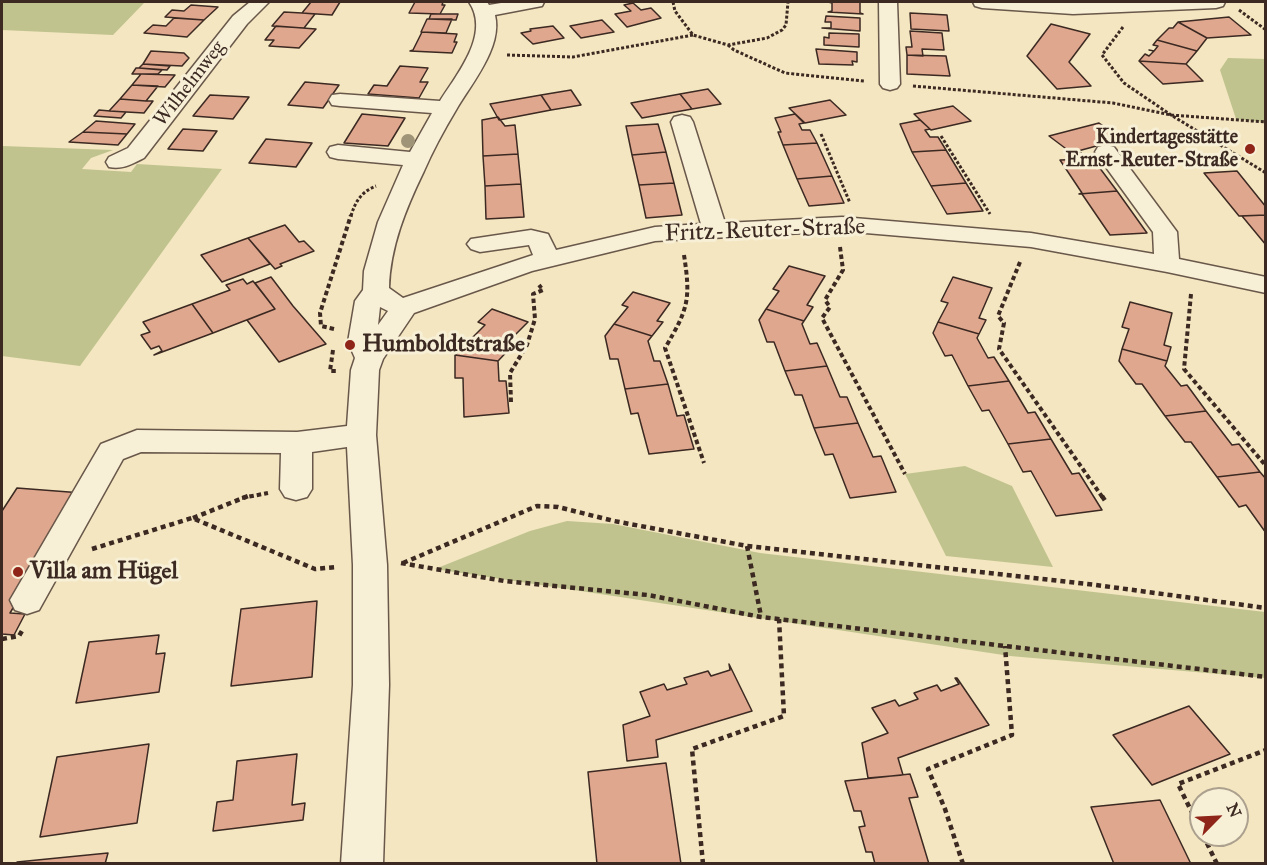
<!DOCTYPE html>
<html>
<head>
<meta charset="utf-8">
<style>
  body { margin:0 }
  #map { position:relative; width:1267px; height:865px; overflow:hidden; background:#f3e6c0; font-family:"IM FELL Great Primer",serif }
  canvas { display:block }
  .frame { position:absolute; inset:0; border:3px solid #3b2922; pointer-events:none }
  .north { position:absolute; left:1189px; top:787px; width:60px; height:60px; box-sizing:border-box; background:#f7efd6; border:2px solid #aca08e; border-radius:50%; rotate:66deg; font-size:16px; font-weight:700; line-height:24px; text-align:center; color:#3b2922 }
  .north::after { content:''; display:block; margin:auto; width:21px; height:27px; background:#8f2418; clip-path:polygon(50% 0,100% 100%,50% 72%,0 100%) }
</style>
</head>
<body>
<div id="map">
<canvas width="1267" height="865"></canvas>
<div class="frame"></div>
<div class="north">N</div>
</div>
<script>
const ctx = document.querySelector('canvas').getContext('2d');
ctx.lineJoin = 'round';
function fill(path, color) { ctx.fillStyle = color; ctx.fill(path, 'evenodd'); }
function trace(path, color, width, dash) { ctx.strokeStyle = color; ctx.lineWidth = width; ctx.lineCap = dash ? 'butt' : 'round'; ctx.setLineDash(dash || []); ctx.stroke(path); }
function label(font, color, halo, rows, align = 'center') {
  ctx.font = font + ' "IM FELL Great Primer",serif'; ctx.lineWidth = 6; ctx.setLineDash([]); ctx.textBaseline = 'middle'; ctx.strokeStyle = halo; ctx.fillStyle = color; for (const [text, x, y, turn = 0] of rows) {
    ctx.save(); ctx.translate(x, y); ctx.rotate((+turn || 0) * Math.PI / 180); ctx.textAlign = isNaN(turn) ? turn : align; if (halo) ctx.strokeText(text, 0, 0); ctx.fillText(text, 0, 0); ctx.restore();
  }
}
fill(new Path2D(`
  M2,2H145L113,35L2,30Z
  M1228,58L1265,59V122L1236,119L1220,70Z
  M2,146L113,150L91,158L82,169L131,172L137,164L222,169L80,366L2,356Z
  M965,466L1012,486L1053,567L946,556L905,474Z
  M567,521L613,524L760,553L1265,612V678L1010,656L435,569L530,531Z`), '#c0c38e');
const building = new Path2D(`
  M311,2H340L332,15L302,13Z
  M415,2H443L442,5H445L440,14L409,13Z
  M828,2H860V13L863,14L828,12L832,11V3Z
  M633,3L641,10L651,8L661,18L627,27L615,14L631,11L624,5Z
  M191,5L218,7L204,20L165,17L172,10L184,11Z
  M284,12L302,13L315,14L304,28L272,26Z
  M910,13L947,15L949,31L911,29Z
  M431,14H458L456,20L429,19Z
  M826,16L860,18V31L822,28H831V22H825Z
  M1229,17L1251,35L1207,38L1178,22Z
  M174,18L204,20L187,37L144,33L153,25L166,26Z
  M427,19H452L446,33L421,32Z
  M602,20L614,32L581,38L570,26Z
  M1178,22L1207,38L1197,51L1157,40L1169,28H1173Z
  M1051,24L1090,34L1069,62L1091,86L1057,89L1027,56Z
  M276,26L316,29L299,48L269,46L274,40H265Z
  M553,26L564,38L533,44L521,33L531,31L530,29Z
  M910,31L942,33L944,50L922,49L923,56L907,55L906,47H912Z
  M422,32L457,34L454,42H457L452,53L410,51L413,50Z
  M829,33L859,34V47L824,45V37L829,38Z
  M1157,40L1197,51L1186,64L1139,61L1145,54L1149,56L1154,51L1149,50L1154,51L1158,46L1153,45Z
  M816,49L857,52V62L852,61L853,65L819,64Z
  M151,51L184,53L189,58L182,66L143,64Z
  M907,55L946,56L950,76L907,74Z
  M1139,61L1186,64L1203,81L1163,84Z
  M143,64L170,66L167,70L139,68Z
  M400,66L428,68L420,82H428L419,98L368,94L374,85L387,86Z
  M136,68H139L162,70L158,74H132Z
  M141,74H142L175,75L165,87L132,85Z
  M305,82L339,85L323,108L288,105Z
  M132,85L158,86L146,101L120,99Z
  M708,89L721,104L692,109L680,94Z
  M571,90L581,105L551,110L541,95Z
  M680,94L692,109L642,118L631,103Z
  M210,95L249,97L233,119L193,116Z
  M541,95L551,110L499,120L490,104Z
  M120,99L146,101H153L144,113L109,111Z
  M830,100L846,115L805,123L789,108Z
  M953,106L971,121L931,130L914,114Z
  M99,110L110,111L126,112L121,118L94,116Z
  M362,114L405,118L388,146L344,143Z
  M795,114L804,123L799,124L802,130H810L817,143L783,145L778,132H781L775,118Z
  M498,117L505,126L515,125L518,154L483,156L482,120Z
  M920,120L930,129L925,130L930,137H938L946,150L912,152L900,124Z
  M96,121L135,124L127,134L83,132Z
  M1099,123L1122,139L1078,151L1090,159L1081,160L1049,136Z
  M658,124L666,152L632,155L626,126Z
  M183,129L217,131L203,151L168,149Z
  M83,132L127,134L118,145L69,142Z
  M266,139L312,143L296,167L249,163Z
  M817,143L832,176L797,179L783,145Z
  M946,150L966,183L931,186L912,152Z
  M666,152L674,183L639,185L632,155Z
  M518,154L521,184L485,186L483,156Z
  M1093,159L1117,191L1079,194L1082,193L1060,160Z
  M1237,171L1266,207V215L1239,216L1204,173Z
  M832,176L844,203L809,206L797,179Z
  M674,183L682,215L646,218L639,185Z
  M966,183L983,211L947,214L931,186Z
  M521,184L524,217L486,219L485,186Z
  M1117,191L1147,233L1110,235L1082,194H1079Z
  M1266,215V245L1242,216Z
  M285,225L299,242L304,241L314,251L280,264L282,266L275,269L248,238Z
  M248,238L270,264L222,282L201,255Z
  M789,266L825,276L807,305L813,307L804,321L766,309L779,291L773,289Z
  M271,277L293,306L326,344L279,362L247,320L275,309L255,283Z
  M953,277L992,288L979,318L986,320L979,334L938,322L948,303L941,301Z
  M243,279L247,284L253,281L275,309L213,333L192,304L230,290L226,285Z
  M633,292L670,303L657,321L663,322L652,336L614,324L628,307L622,305Z
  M1130,302L1172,313L1164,345L1171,347L1167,361L1122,349L1129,329L1122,327Z
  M192,304L213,333L154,355L162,351L159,346L151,349L141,335L150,332L143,322Z
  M492,309L528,322L510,340L516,342L498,361L455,355L485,325L478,322Z
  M766,309L804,321L802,324L810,344L817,343L827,366L785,371L774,342H767L759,320Z
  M938,322L979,334L977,338L988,358L994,357L1009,381L968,386L952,355L945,356L933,333Z
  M614,324L652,336L648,341L654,361H660L668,384L625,389L618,359H610L605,336Z
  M1122,349L1167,361L1165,366L1181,386L1187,385L1206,411L1165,416L1142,384H1136L1119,361Z
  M455,355L498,361L499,381H506L509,413L464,417L463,378H455Z
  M827,366L840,397H847L858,423L814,428L802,395H795L785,371Z
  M1009,381L1028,413L1035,412L1051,439L1008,444L989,410L982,411L968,386Z
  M668,384L677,416L684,415L694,449L649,454L638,413L631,414L625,389Z
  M1206,411L1232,445L1239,444L1260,472L1217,477L1191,442H1185L1165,416Z
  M858,423L873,457L881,456L896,492L850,498L833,454L825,455L814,428Z
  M1051,439L1072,474L1079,473L1102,510L1056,516L1031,471L1023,472L1008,444Z
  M1260,472L1266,479V533L1246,505L1239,507L1217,477Z
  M17,488L82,493L10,613L25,614L14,635L2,634V511Z
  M317,601L312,677L231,686L241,609Z
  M159,635L156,654L165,653L159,692L76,703L89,642Z
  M729,664L752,711L656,740L658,757L627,761L623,725L650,716L640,692L664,684L667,690L687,684L684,678L708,671L711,676L730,670Z
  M955,678H957L989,725L898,758L903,775L868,778L862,743L888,733L872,708L895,700L899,706L918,699L914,693L937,685L941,691L959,684Z
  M1189,706L1230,754L1152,785L1113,735Z
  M149,744L137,823L40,837L57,757Z
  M297,754L292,805L305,803L303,820L213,831L217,802L233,800L237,761Z
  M666,763L681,864H597L588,772Z
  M910,774L918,797L909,798L929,864H875L872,852H866L859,827L865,826L861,811H854L845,781Z
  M1160,800L1191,864H1114L1091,807Z
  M108,853L105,864H16L17,862Z`);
fill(building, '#dfa78e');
trace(building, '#3b2922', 1.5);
const minor = new Path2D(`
  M250,2H269L247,24L144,158C132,164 122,170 109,167L106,162L109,157L128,148L233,16Z
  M469,2H487L489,5L507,2H544L542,6L495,15C503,47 471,84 456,110C444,130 433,150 424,171C406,208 390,247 389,288L403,298L533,255L529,245L480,252L471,249L467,244L471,239L531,230L548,234L556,250L655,227L701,224L671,122L674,117L682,115L690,117L693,122L725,223L842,217L1031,233L1154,254L1153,232L1095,152L1098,147L1106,145L1114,147L1177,232L1179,259L1266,277V293L1167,272L1031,247L842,231L655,241L532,271L414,313L383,359L379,370L376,435L387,565L389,685L383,864H341L353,685V565L347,447L312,452V489L307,497L296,500L285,497L280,489L281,453L141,452L123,459L39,610L27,614L15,610L10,600L101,444L137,430L297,432L347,426L351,370L355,358L348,342L355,301L363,290L364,271L378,222L403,165L338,159L330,157L327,152L330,147L338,145L410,152L432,113L340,106L332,105L329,100L332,95L340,94L440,101C457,74 491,34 469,2ZM380,307L388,311L378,325Z
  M879,2H897L900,84L897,88L890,90L883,88L880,84Z
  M973,2H1225L1223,6L1216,8L1073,14L982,8L975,6Z`);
trace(minor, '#69584a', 3);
trace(new Path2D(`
  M673,2L675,11L693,35L728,45L767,38L782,30L786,25L788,2
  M1239,10L1266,30
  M1123,27L1102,55L1124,83L1171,115L1266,173
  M728,45L734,50L785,73L864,81
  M507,55L573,57L693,35
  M913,86L1113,103L1171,115L1266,122
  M821,134L850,203
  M941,136L990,214
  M351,216C355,202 361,192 376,186`), '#3b2922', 3, [3, 2]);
trace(new Path2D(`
  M840,247L843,270L825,300L830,307L822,318L905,474
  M684,255C691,300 688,309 665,348L704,463
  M1020,262L998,316L1004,323L999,349L1103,498
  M1191,294L1184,369L1266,466
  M334,329L321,326L320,313L351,215
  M333,350L330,371H337
  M511,402L510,373L527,345L535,319L533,294L543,290L539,285
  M242,498L268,493`), '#3b2922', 4, [4.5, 3]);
trace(new Path2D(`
  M1102,496L1106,502
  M193,518L248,496
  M747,546L761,616
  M92,549L192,518L315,569L337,567
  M401,563L504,581L648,595L761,617L1266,677
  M403,563L537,506L558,507L614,521L747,546L1096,585L1266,608
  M2,639L19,636L23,629
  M1201,831L1178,784L1266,750
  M1203,835L1217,864
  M703,864L692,749L784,716L779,619
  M963,864L945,809L928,769L1012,735L1005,646`), '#3b2922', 4.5, [5, 4]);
fill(minor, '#f7efd6');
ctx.fillStyle = '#a09478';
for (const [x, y] of [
  [408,141]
]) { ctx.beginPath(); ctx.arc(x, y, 7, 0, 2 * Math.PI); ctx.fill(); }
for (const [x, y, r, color] of [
  [1250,149,6,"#8f2418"],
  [350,345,6,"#8f2418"],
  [18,572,6,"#8f2418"]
]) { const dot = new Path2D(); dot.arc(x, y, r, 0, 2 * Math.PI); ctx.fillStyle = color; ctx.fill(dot); trace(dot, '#f7efd6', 2); }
label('20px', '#3b2922', '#f7efd6', [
  ["Wilhelmweg",190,84,-52]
]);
label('bold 20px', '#3b2922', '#f7efd6', [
  ["Kindertagesstätte",1238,138],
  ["Ernst-Reuter-Straße",1238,161]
], 'right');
label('24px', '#3b2922', '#f7efd6', [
  ["Fritz-Reuter-Straße",765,231,-2]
]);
label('bold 24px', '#3b2922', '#f7efd6', [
  ["Humboldtstraße",362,345],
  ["Villa am Hügel",30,572]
], 'left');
</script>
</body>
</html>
